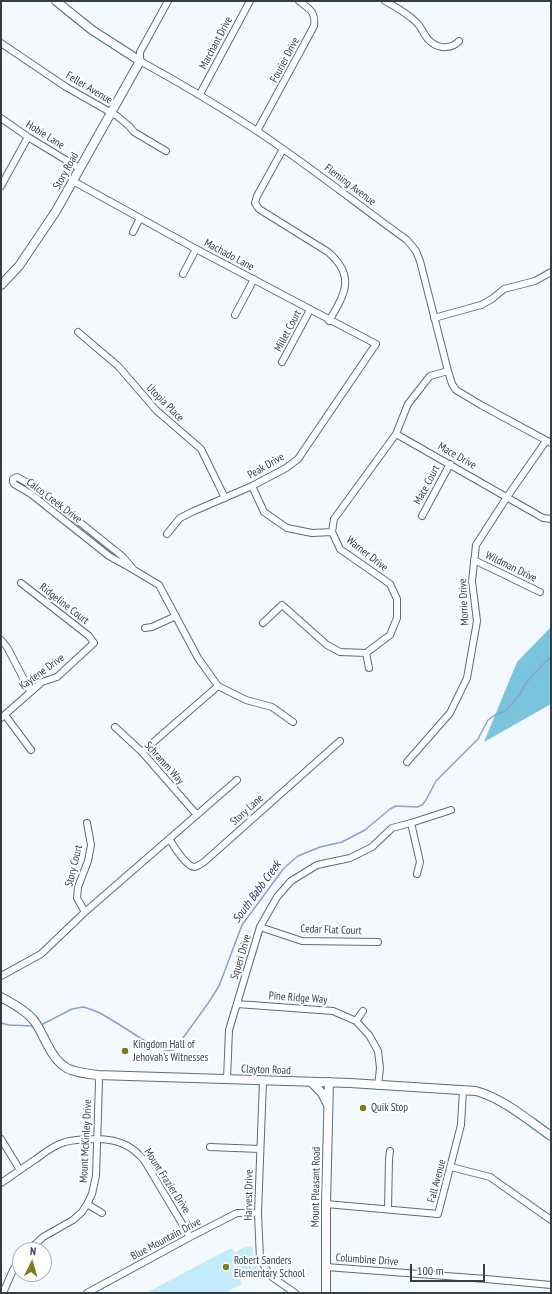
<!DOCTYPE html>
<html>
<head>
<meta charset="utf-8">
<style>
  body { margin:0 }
  #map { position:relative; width:552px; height:1294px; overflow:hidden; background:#f3f9fc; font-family:"PT Sans Narrow",sans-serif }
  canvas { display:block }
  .frame { position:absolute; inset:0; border:2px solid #333f44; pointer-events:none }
  .north { position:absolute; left:12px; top:1242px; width:40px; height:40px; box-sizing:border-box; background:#fff; border:1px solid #adb2b4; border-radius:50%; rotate:5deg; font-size:11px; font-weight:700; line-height:16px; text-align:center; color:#333f44 }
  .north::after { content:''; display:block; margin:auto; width:14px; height:18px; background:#7d7b23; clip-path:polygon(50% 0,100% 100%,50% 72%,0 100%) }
  .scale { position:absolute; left:410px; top:1264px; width:75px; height:18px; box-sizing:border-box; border:2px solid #333f44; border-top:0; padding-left:5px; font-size:12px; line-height:14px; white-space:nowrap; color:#333f44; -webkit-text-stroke:3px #fff; paint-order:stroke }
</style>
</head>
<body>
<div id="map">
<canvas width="552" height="1294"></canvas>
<div class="frame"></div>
<div class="north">N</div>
<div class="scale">100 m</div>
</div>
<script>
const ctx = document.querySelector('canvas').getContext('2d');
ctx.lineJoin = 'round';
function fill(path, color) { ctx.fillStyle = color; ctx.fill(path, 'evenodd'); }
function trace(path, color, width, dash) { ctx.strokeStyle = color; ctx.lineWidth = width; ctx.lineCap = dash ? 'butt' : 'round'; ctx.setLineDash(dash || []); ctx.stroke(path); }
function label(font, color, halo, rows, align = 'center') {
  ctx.font = font + ' "PT Sans Narrow",sans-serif'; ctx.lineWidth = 4; ctx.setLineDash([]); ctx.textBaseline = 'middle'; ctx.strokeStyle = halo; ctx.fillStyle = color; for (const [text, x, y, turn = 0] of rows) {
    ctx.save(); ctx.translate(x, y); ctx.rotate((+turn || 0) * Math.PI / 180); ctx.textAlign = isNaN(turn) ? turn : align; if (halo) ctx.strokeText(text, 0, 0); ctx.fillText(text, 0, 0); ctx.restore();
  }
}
fill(new Path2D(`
  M252,1246L254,1257L259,1270L250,1272L239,1278L242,1284L225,1293H146L231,1248L235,1253L245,1247Z`), '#c2ecfc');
fill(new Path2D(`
  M551,627V704L484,742L517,662Z`), '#7bc4de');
trace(new Path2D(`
  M1,1023L9,1025L33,1026
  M41,1025L72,1009L83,1007L87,1008L100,1013L120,1025L156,1048L171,1051L175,1049L209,1002L219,986L242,925L284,868L298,856L320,847L342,842L365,830L390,809L396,806L417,807L422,805L426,800L436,781L478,739L488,720L495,715L505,711L518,697L527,682L543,664L551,657`), '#8ca0d5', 1.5);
const street = new Path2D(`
  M168,1L140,52V61C180,83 219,106 257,131C308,165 357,204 407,240L416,251L420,261L448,371L452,384L456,390L481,405L551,443
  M385,1C396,7 407,13 416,22C422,27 424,37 431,42C439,49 452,49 459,41
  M1,43L66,87L117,116L129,126L134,132L166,151
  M200,94L250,1
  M1,118L28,137L79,168
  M257,131L314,26C316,11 309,9 299,1
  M283,149L257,196L255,203L259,209L328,252C356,276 345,294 329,321
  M73,181L196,249L376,344L298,459L286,468L252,486L194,511L180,518L167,534
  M1,186L28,137
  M133,232L140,218
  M183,274L196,249
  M235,315L254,279
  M434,318L481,305L492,299L504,289L535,281L551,272
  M78,332L118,366L156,410L201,449L225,498
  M282,362L310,310
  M396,434L543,518L551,519
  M252,486L264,512L287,528L312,533L332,532
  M422,516L450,464
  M474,560L540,592
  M134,570L122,556L37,488L17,477L13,479V482L14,484L31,494L109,556L134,570L159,585L198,658L218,686L246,700L272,707L293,722
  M263,623L282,605L327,645L340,652L366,653L390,635L397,618V599L390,584L340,549L332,532L334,519L396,434L408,404L430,376L448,371
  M145,628L152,627L176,616
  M1,640L7,647L30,691
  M366,653L369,668
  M5,715L31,750
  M1,718L42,682L57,677L94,643L89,636L21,583
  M115,727L142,752L197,815
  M142,752L218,686
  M407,762L450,713L467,678L477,621L472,581L476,545L507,497L546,441
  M411,823L420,862L417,874
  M169,839C174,846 186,867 195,867C198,866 201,864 204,862L340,741
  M85,912L77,898L78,887L88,861L91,845L87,823
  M260,927L302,941L378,942
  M1,976L41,954L85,912L237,780
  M237,1004L333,1011L356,1021L369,1035L378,1051L380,1068L378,1086
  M356,1021L363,1011
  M227,1079L229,1030L260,927L277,897L291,881L317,865L350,858L372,847L392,828L411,823L451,810
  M263,1081L258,1213L260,1260L272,1277L295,1293
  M1,1139L20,1170
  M210,1147L260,1149
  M451,1167L490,1177L551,1220
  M1,1183C13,1175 24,1167 36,1159C45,1152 55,1145 65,1142C76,1139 87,1139 99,1139C119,1140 131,1145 144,1160L190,1237
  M87,1204L102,1213
  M326,1204L438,1214L461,1125L463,1090
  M388,1209L389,1159L390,1151
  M29,1250L43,1237L73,1220L82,1212L87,1204L92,1194L96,1176L99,1082L98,1075
  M326,1267L486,1279L551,1285
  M3,1293L13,1270L20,1260
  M87,1293L190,1237L237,1213H258`);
const secondary = new Path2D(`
  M1,285L19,266L56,211L140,61L92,30L56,1
  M1,997C13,1004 27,1011 35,1022C40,1029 43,1037 47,1044C60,1070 70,1072 98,1075L350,1083L476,1091C504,1099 528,1120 551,1136
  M311,1082L322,1093L328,1105
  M326,1293V1204L329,1082`);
trace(street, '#55717b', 8);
trace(secondary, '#55717b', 10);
trace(street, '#fff', 6);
trace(secondary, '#fff', 8);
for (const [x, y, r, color] of [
  [125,1051,4,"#7d7b23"],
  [363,1108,4,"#7d7b23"],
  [226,1267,4,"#7d7b23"]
]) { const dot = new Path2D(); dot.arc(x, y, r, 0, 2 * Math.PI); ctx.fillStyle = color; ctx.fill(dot); trace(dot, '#fff', 1.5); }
label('11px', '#333f44', '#fff', [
  ["Marchant Drive",216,43,-62],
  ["Fourier Drive",285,60,-62],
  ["Feller Avenue",89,88,31],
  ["Hobie Lane",45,135,32],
  ["Story Road",66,171,-61],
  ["Fleming Avenue",350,185,37],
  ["Machado Lane",229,255,28],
  ["Millet Court",288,331,-62],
  ["Utopia Place",165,403,45],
  ["Mace Drive",457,456,30],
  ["Peak Drive",266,466,-30],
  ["Mace Court",427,485,-62],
  ["Calco Creek Drive",54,501,37],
  ["Warner Drive",367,554,38],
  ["Wildman Drive",511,567,26],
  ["Morrie Drive",464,602,-93],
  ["Ridgeline Court",64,604,38],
  ["Kaylene Drive",42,672,-36],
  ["Schramm Way",164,763,48],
  ["Story Lane",247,810,-42],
  ["Story Court",74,866,-76],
  ["Cedar Flat Court",331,930,2],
  ["Squeri Drive",241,957,-73],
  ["Pine Ridge Way",298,998,4],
  ["Clayton Road",266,1070,2],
  ["Mount McKinley Drive",86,1141,-87],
  ["Mount Frazier Drive",167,1181,57],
  ["Fall Avenue",437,1181,-75],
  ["Mount Pleasant Road",316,1187,-89],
  ["Harvest Drive",249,1195,-89],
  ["Blue Mountain Drive",166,1239,-28],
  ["Columbine Drive",367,1260,4]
]);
label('11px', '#333f44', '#fff', [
  ["Kingdom Hall of",133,1045],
  ["Jehovah’s Witnesses",133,1058],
  ["Quik Stop",371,1108],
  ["Robert Sanders",234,1261],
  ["Elementary School",234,1274]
], 'left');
label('italic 12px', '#253777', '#fff', [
  ["South Babb Creek",257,892,-54]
]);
</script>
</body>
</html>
